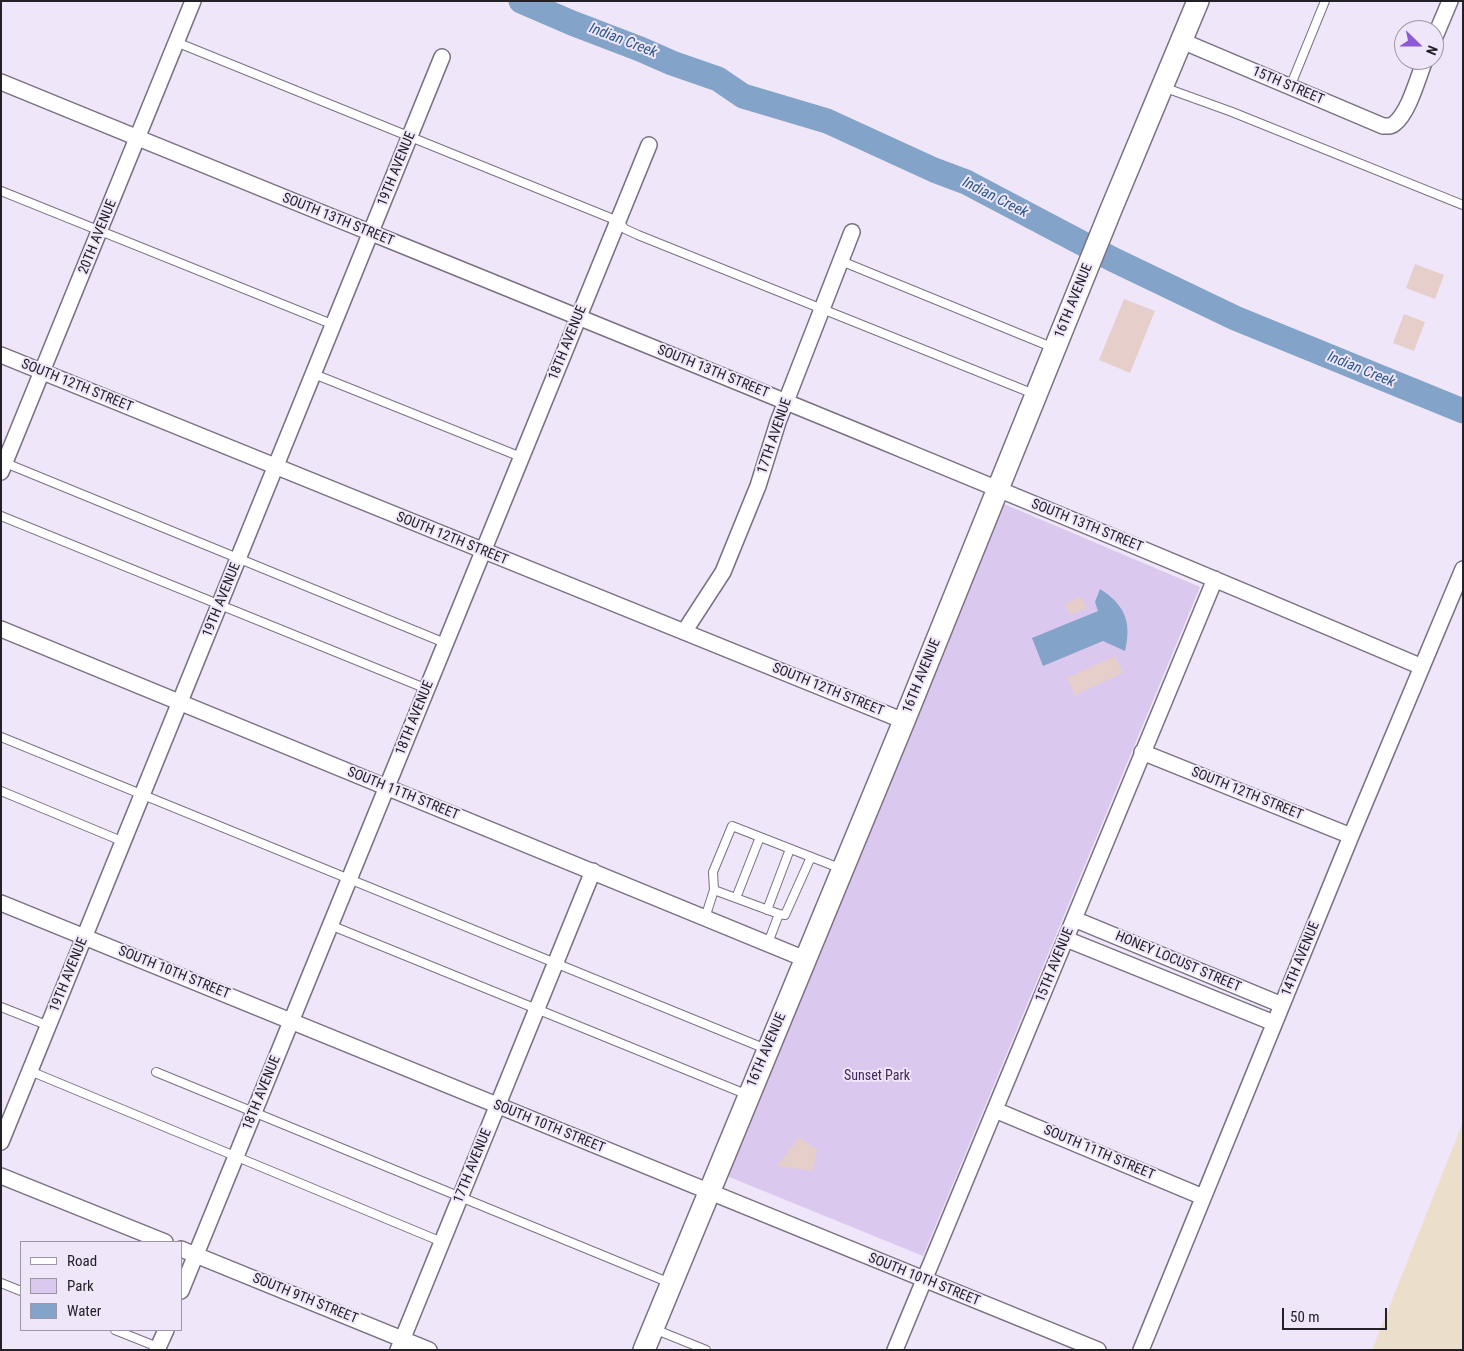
<!DOCTYPE html>
<html>
<head>
<meta charset="utf-8">
<style>
  body { margin:0 }
  #map { position:relative; width:1464px; height:1351px; overflow:hidden; background:#efe6f9; font-family:"Roboto Condensed",sans-serif }
  canvas { display:block }
  .frame { position:absolute; inset:0; border:2px solid #232027; pointer-events:none }
  .legend { position:absolute; left:20px; top:1241px; width:162px; height:90px; box-sizing:border-box; background:#efe6f9; border:1px solid #9d97a5; margin:0; padding:6px 9px; list-style:none; font-size:15px; color:#232027 }
  .legend li { display:flex; align-items:center; gap:10px; height:25px }
  .legend b { width:25px; border:1px solid #9d97a5 }
  .north { position:absolute; left:1394px; top:20px; width:50px; height:50px; box-sizing:border-box; background:#efe6f9; border:1px solid #9d97a5; border-radius:50%; rotate:112deg; font-size:14px; font-weight:700; line-height:20px; text-align:center; color:#232027 }
  .north::after { content:''; display:block; margin:auto; width:18px; height:22px; background:#8c5bd4; clip-path:polygon(50% 0,100% 100%,50% 72%,0 100%) }
  .scale { position:absolute; left:1282px; top:1308px; width:105px; height:22px; box-sizing:border-box; border:2px solid #232027; border-top:0; padding-left:6px; font-size:15px; line-height:18px; white-space:nowrap; color:#232027; -webkit-text-stroke:4px #efe6f9; paint-order:stroke }
</style>
</head>
<body>
<div id="map">
<canvas width="1464" height="1351"></canvas>
<div class="frame"></div>
<ul class="legend">
<li><b style="height:6px;background:#fff"></b>Road</li>
<li><b style="height:14px;background:#dbc8ef"></b>Park</li>
<li><b style="height:14px;background:#83a3c8"></b>Water</li>
</ul>
<div class="north">N</div>
<div class="scale">50 m</div>
</div>
<script>
const ctx = document.querySelector('canvas').getContext('2d');
ctx.lineJoin = 'round';
function fill(path, color) { ctx.fillStyle = color; ctx.fill(path, 'evenodd'); }
function trace(path, color, width, dash) { ctx.strokeStyle = color; ctx.lineWidth = width; ctx.lineCap = dash ? 'butt' : 'round'; ctx.setLineDash(dash || []); ctx.stroke(path); }
function label(font, color, halo, rows, align = 'center') {
  ctx.font = font + ' "Roboto Condensed",sans-serif'; ctx.lineWidth = 4; ctx.setLineDash([]); ctx.textBaseline = 'middle'; ctx.strokeStyle = halo; ctx.fillStyle = color; for (const [text, x, y, turn = 0] of rows) {
    ctx.save(); ctx.translate(x, y); ctx.rotate((+turn || 0) * Math.PI / 180); ctx.textAlign = isNaN(turn) ? turn : align; if (halo) ctx.strokeText(text, 0, 0); ctx.fillText(text, 0, 0); ctx.restore();
  }
}
fill(new Path2D(`
  M1463,1122V1350H1372Z`), '#ebdfcb');
fill(new Path2D(`
  M1004,504L1200,587L923,1256L717,1172L815,963Z`), '#dbc8ef');
fill(new Path2D(`
  M1100,589C1125,605 1132,622 1125,651L1103,641L1043,666L1032,638L1098,611L1095,602Z`), '#83a3c8');
trace(new Path2D(`
  M521,1L572,23L640,49L672,63L718,79L743,96L827,121L934,170L966,182L1112,259L1235,318L1463,411`), '#83a3c8', 25);
fill(new Path2D(`
  M1415,264L1444,275L1435,299L1406,288Z
  M1124,299L1155,311L1130,373L1099,360Z
  M1404,314L1425,322L1414,351L1393,343Z
  M1081,597L1087,608L1070,615L1065,604Z
  M1115,656L1123,673L1075,695L1067,678Z
  M799,1137L817,1150L813,1171L777,1166Z`), '#e6ceca');
const lane = new Path2D(`
  M176,42L618,221L625,229L638,235L1034,394
  M1163,87L1232,112L1463,205
  M1290,87L1325,1
  M1,191L334,325
  M841,261L1054,348
  M314,374L521,457
  M3,462L445,643
  M1,516L427,689
  M1,737L766,1049
  M1,791L124,842
  M714,890L779,914L768,943
  M736,898L760,837
  M767,910L790,849
  M779,914L785,915L811,857
  M705,918L714,890L713,872L732,826L842,869
  M330,925L748,1095
  M1,1007L49,1026
  M30,1071L442,1242
  M156,1072L670,1283
  M1,1283L21,1291
  M654,1329L706,1350
  M115,1330L160,1348`);
const street = new Path2D(`
  M1434,39L1450,1
  M1182,41L1383,126C1387,126 1390,127 1394,124C1409,113 1418,77 1425,60
  M1,82C475,276 951,466 1422,667
  M1,355L904,721
  M1,472L193,1
  M1,629L805,959
  M684,632L723,572L758,486L778,422L852,232
  M1142,752L1351,836
  M1,903L1098,1350
  M1074,919L1282,1005
  M1066,939L1274,1023
  M995,1110L1203,1197
  M1,1142L442,57
  M1,1176L165,1242
  M181,1249L429,1350
  M181,1291L649,145
  M157,1350L166,1330
  M398,1350L593,871
  M895,1350L1215,579
  M1141,1350L1351,836L1463,569`);
const secondary = new Path2D(`
  M644,1350L904,721L1110,212L1198,1`);
trace(lane, '#797182', 10);
trace(street, '#797182', 18);
trace(secondary, '#797182', 24);
trace(lane, '#fff', 8);
trace(street, '#fff', 15);
trace(secondary, '#fff', 21);
label('14px', '#232027', '#efe6f9', [
  ["15TH STREET",1288,86,23],
  ["19TH AVENUE",397,169,-68],
  ["SOUTH 13TH STREET",338,220,22],
  ["20TH AVENUE",98,237,-68],
  ["16TH AVENUE",1074,301,-68],
  ["18TH AVENUE",568,343,-68],
  ["SOUTH 13TH STREET",713,372,22],
  ["SOUTH 12TH STREET",77,386,22],
  ["17TH AVENUE",775,436,-71],
  ["SOUTH 13TH STREET",1087,526,22],
  ["SOUTH 12TH STREET",452,539,22],
  ["19TH AVENUE",222,600,-68],
  ["16TH AVENUE",922,676,-68],
  ["SOUTH 12TH STREET",828,690,22],
  ["18TH AVENUE",415,718,-68],
  ["SOUTH 11TH STREET",403,794,22],
  ["SOUTH 12TH STREET",1247,794,22],
  ["14TH AVENUE",1301,959,-68],
  ["HONEY LOCUST STREET",1178,962,23],
  ["15TH AVENUE",1055,965,-68],
  ["SOUTH 10TH STREET",174,973,22],
  ["19TH AVENUE",69,975,-68],
  ["16TH AVENUE",767,1050,-67],
  ["18TH AVENUE",262,1093,-68],
  ["SOUTH 10TH STREET",549,1127,22],
  ["SOUTH 11TH STREET",1099,1153,23],
  ["17TH AVENUE",473,1166,-68],
  ["SOUTH 10TH STREET",924,1280,22],
  ["SOUTH 9TH STREET",305,1299,22]
]);
label('14px', '#44265b', '#efe6f9', [
  ["Sunset Park",877,1076]
]);
label('italic 15px', '#2a5889', '#efe6f9', [
  ["Indian Creek",623,41,21],
  ["Indian Creek",995,198,27],
  ["Indian Creek",1361,370,22]
]);
</script>
</body>
</html>
